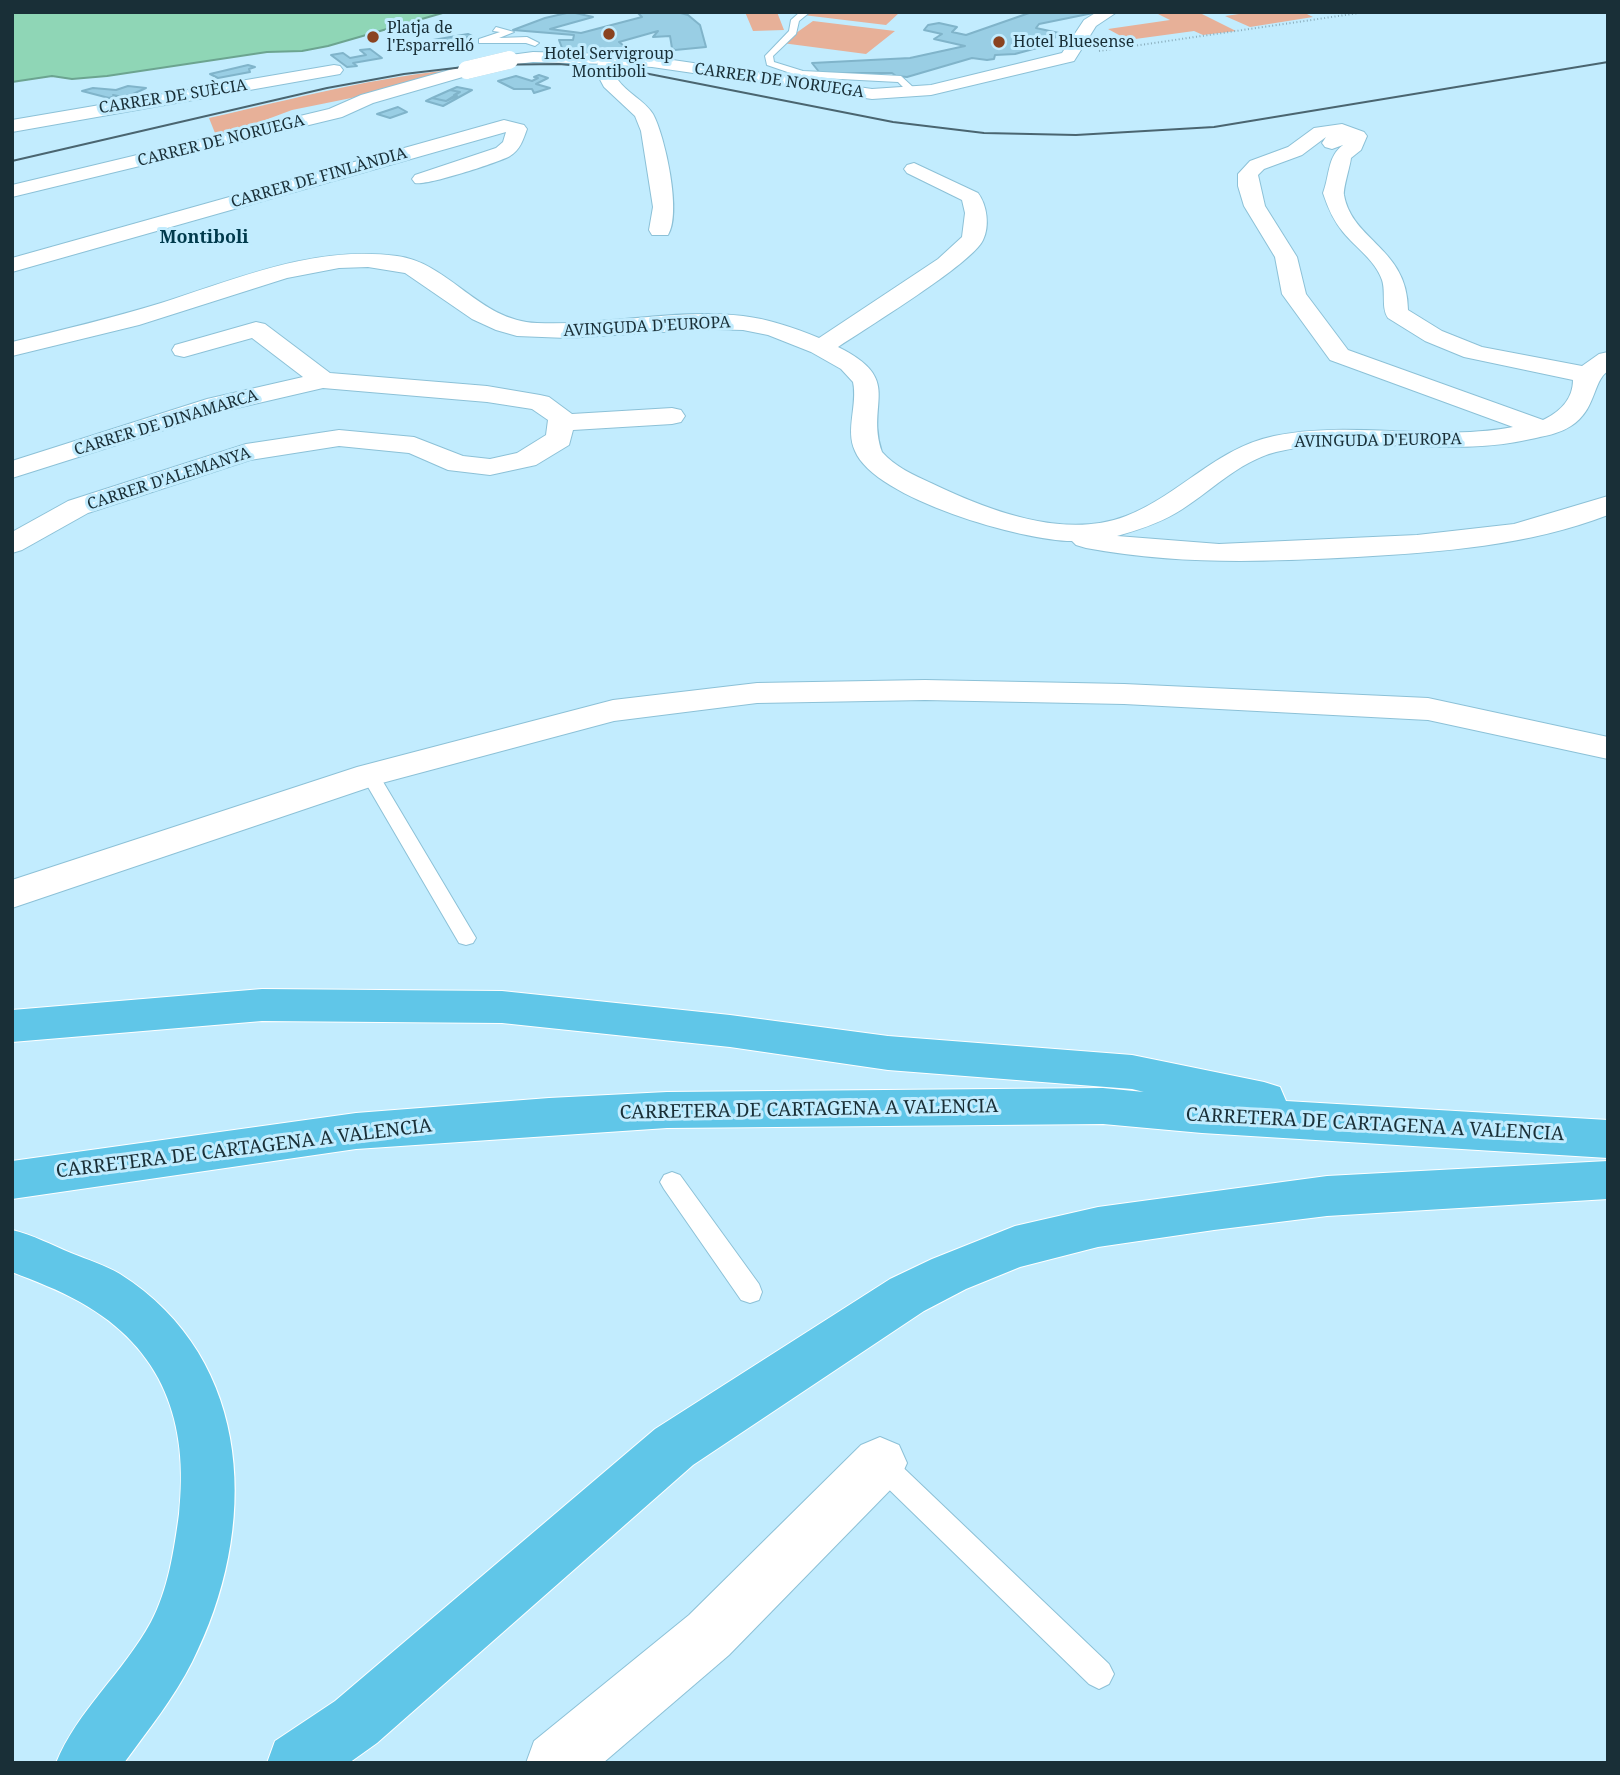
<!DOCTYPE html>
<html>
<head>
<meta charset="utf-8">
<style>
  body { margin:0 }
  #map { position:relative; width:1620px; height:1775px; overflow:hidden; background:#c2ecfe; font-family:"Noto Serif",serif }
  canvas { display:block }
  .frame { position:absolute; inset:0; border:14px solid #192f37; pointer-events:none }
</style>
</head>
<body>
<div id="map">
<canvas width="1620" height="1775"></canvas>
<div class="frame"></div>
</div>
<script>
const ctx = document.querySelector('canvas').getContext('2d');
ctx.lineJoin = 'round';
function fill(path, color) { ctx.fillStyle = color; ctx.fill(path, 'evenodd'); }
function trace(path, color, width, dash) { ctx.strokeStyle = color; ctx.lineWidth = width; ctx.lineCap = dash ? 'butt' : 'round'; ctx.setLineDash(dash || []); ctx.stroke(path); }
function label(font, color, halo, rows, align = 'center') {
  ctx.font = font + ' "Noto Serif",serif'; ctx.lineWidth = 6; ctx.setLineDash([]); ctx.textBaseline = 'middle'; ctx.strokeStyle = halo; ctx.fillStyle = color; for (const [text, x, y, turn = 0] of rows) {
    ctx.save(); ctx.translate(x, y); ctx.rotate((+turn || 0) * Math.PI / 180); ctx.textAlign = isNaN(turn) ? turn : align; if (halo) ctx.strokeText(text, 0, 0); ctx.fillText(text, 0, 0); ctx.restore();
  }
}
fill(new Path2D(`
  M745,12H777L784,30L753,31Z
  M806,12H894L899,13L886,25L803,15Z
  M1170,12H1198L1236,31L1203,35L1194,31L1128,40L1108,29L1170,20L1158,14Z
  M1253,12H1303L1313,17L1250,27L1225,16Z
  M813,21L895,31L866,54L782,43Z
  M463,69L366,95L292,110L217,138L209,118C293,99 377,76 463,69Z`), '#e7b098');
const water = new Path2D(`
  M12,12H446L328,46L302,51L267,52L107,76L72,79L52,76L12,82Z`);
fill(water, '#8fd6b6');
trace(water, '#6ca490', 2);
const building = new Path2D(`
  M571,12L593,17L550,29L581,33L642,17L637,12H677L688,15L700,25L706,47L675,50L672,48L670,36L653,37L658,31L619,42L628,49L618,51L620,54L585,57L582,53H564L559,40H573L574,35L513,30L545,18Z
  M1032,12H1098L1039,24L1036,28L1059,33L1048,45L1015,54L995,55L994,59L987,60L972,58L907,77L896,76L892,73H820L812,63L910,58L965,46L934,39L942,34L924,30L928,25L939,23L957,27L952,32L966,35Z
  M468,34L472,36L467,37L472,39L441,44L433,40Z
  M370,49L382,58L353,63L357,66L347,67L331,55L343,53L350,58L366,55L360,50Z
  M248,65L255,67L249,69L250,72L218,78L210,74Z
  M539,75L548,78L536,84L550,88L534,93L532,89H514L498,81L516,76L532,81L538,78L534,77Z
  M128,86L146,88L133,94L123,97L113,95L116,96L109,98L82,91L93,88L116,90Z
  M457,87L472,90L443,106L426,101L432,98L446,101L457,96L454,95L460,92L450,90Z
  M450,90L460,92L446,101L432,98Z
  M398,107L407,112L390,118L377,114Z`);
fill(building, '#99cee4');
trace(building, '#80b4ca', 2);
const service = new Path2D(`
  M800,12H810L799,21L796,34L773,56L774,62L803,71L901,76L915,89V93H909L898,82L802,77L767,65L765,56L789,31L791,20Z
  M496,27L514,32L499,38L527,37L539,43L535,46L526,43H479V39L500,32L493,31Z
  M370,769L379,775L473,933L476,938L473,943L466,945L459,943L361,775Z
  M672,1172L680,1175L759,1284L762,1292L759,1300L750,1303L741,1300L664,1189L660,1182L664,1175Z
  M881,1451L890,1455L1109,1664L1114,1674L1109,1684L1099,1689L1089,1684L872,1473L868,1464L872,1455Z`);
const minor = new Path2D(`
  M1097,12H1117L1096,26L1074,61L931,95L872,99L652,67L615,65L609,68C614,72 614,75 618,80C627,93 644,100 653,114C665,136 682,213 668,235H652L649,230L653,207L641,131L635,116L604,87L596,72L603,67L598,63L603,55L609,54L652,57L872,89L931,85L1062,53L1084,20Z
  M334,65L340,66L343,70L340,74L12,132V120Z
  M504,120L524,125L527,129C523,140 520,150 510,156C497,163 426,186 415,183L412,179L415,175L496,148L503,142L506,132L12,272V258Z
  M1342,124L1364,132L1367,136L1361,150L1351,158C1350,167 1343,188 1344,195C1352,241 1408,248 1408,310L1442,331L1482,347L1582,366L1599,354L1608,352V371C1592,382 1597,409 1571,426C1559,434 1544,436 1531,439C1447,459 1359,432 1276,452C1237,462 1210,493 1176,513C1157,524 1138,530 1117,536L1219,544L1417,535L1514,524L1608,496V515C1527,546 1442,552 1357,557C1265,562 1176,565 1086,548L1076,545L1072,541C1023,541 875,499 855,451C845,429 858,405 853,382L841,369L811,352L768,335L743,330L709,329L567,338L517,336L496,330L472,319L405,273L368,267L339,268L287,278L139,325L12,356V342C62,330 112,318 161,303C237,279 314,245 397,256C450,263 479,321 537,323C606,326 675,308 743,316C769,319 795,328 819,338L938,259L962,237L965,213L962,200L907,173L904,169L907,165L914,163L978,193C987,205 990,226 983,240C973,263 865,329 838,347C905,380 865,402 882,452C895,467 914,475 931,483C987,510 1064,540 1126,516C1180,495 1216,448 1274,436C1353,420 1434,442 1513,427L1330,360L1282,294L1275,257L1244,206L1238,186V174L1250,161L1288,147L1314,128ZM1326,137L1322,143L1325,147L1332,149L1343,145C1327,157 1330,175 1323,193C1328,208 1333,220 1343,232C1356,248 1375,260 1382,280C1386,292 1381,308 1388,318L1425,341L1464,357L1573,380C1573,399 1560,412 1543,420L1348,350L1306,294L1297,257L1265,206L1258,175L1264,169L1302,155Z
  M256,322L265,324L330,373L487,386L540,395L549,397L572,414L672,408L681,410L685,416L681,422L672,424L573,430L569,445L536,465L490,475L448,470L409,453L339,446L250,460L88,513L22,550L12,553V532L68,501L246,444L339,430L414,437L463,456L490,459L517,453L546,435L548,420L532,409L487,402L323,388L224,411L12,478V461L207,399L303,377L252,338L184,357L175,355L172,350L175,345Z
  M925,680L1124,684L1428,698L1608,737V759L1428,720L1124,704L925,700L757,703L614,721L382,783L12,908V880L357,767L613,700L757,683Z
  M880,1437L899,1445L907,1463L899,1481L729,1655L603,1763H526L534,1741L689,1615L861,1445Z`);
const tertiary = new Path2D(`
  M533,52L609,54L618,59L609,64L533,62L509,65L500,60L503,56Z
  M467,65L473,66L476,70L473,74L373,103L342,117L12,197V185L329,109L361,95Z`);
const trunk = new Path2D(`
  M262,989L502,991L730,1015L888,1036L1132,1055L1264,1082L1280,1087L1286,1101L1608,1120V1158L1202,1133L1103,1124L667,1128L356,1149L12,1199V1161L356,1113L549,1098L667,1092L1103,1088L1144,1092L1132,1089L888,1070L730,1047L502,1023L262,1021L12,1042V1010Z
  M1608,1161V1199L1327,1216L1214,1230L1098,1247L1020,1267L966,1289L924,1311L693,1465L377,1743L349,1763H267L275,1741L335,1701L655,1429L890,1279L932,1259L1015,1226L1098,1207L1327,1176Z
  M12,1230C33,1235 52,1245 71,1253C88,1260 105,1265 120,1274C256,1360 259,1530 192,1662C174,1698 148,1730 124,1763H56C77,1711 124,1672 151,1622C168,1590 174,1551 179,1514C189,1423 164,1349 80,1302C59,1290 35,1281 12,1272Z`);
trace(service, '#8cc1d7', 2);
trace(minor, '#8cc1d7', 2);
trace(tertiary, '#8cc1d7', 2);
trace(trunk, '#fff', 2);
trace(new Path2D(`
  M1099,51L1366,12`), '#8aadbc', 2, [1, 2.5]);
fill(service, '#fff');
fill(minor, '#fff');
fill(tertiary, '#fff');
fill(trunk, '#60c6e8');
trace(new Path2D(`
  M12,161L327,88L404,74L481,65L559,64L634,71L893,122L984,133L1076,135L1214,127L1608,62`), '#4a6570', 2);
const minorBridge = new Path2D(`
  M605,72L607,63`);
const tertiaryBridge = new Path2D(`
  M467,70L509,60`);
trace(minorBridge, '#8cc1d7', 18, []);
trace(tertiaryBridge, '#8cc1d7', 18, []);
trace(minorBridge, '#fff', 18);
trace(tertiaryBridge, '#fff', 18);
for (const [x, y, r, color] of [
  [609,34,7,"#8a4320"],
  [373,37,7,"#8a4320"],
  [999,42,7,"#8a4320"]
]) { const dot = new Path2D(); dot.arc(x, y, r, 0, 2 * Math.PI); ctx.fillStyle = color; ctx.fill(dot); trace(dot, '#c2ecfe', 2.5); }
label('16px', '#192f37', '#c2ecfe', [
  ["Platja de",387,28],
  ["l'Esparrelló",387,46],
  ["Hotel Bluesense",1013,42],
  ["Hotel Servigroup",609,54,"center"],
  ["Montiboli",609,72,"center"]
], 'left');
label('16px', '#192f37', '#c2ecfe', [
  ["CARRER DE NORUEGA",779,81,8],
  ["CARRER DE SUÈCIA",173,97,-9],
  ["CARRER DE NORUEGA",221,141,-14],
  ["CARRER DE FINLÀNDIA",319,178,-16],
  ["AVINGUDA D'EUROPA",647,327,-3],
  ["CARRER DE DINAMARCA",166,423,-17],
  ["AVINGUDA D'EUROPA",1378,441,-1],
  ["CARRER D'ALEMANYA",169,479,-18]
]);
label('bold 18px', '#003a4c', '#c2ecfe', [
  ["Montiboli",204,238]
]);
label('19px', '#192f37', '#c2ecfe', [
  ["CARRETERA DE CARTAGENA A VALENCIA",809,1110,-1],
  ["CARRETERA DE CARTAGENA A VALENCIA",1375,1125,3],
  ["CARRETERA DE CARTAGENA A VALENCIA",244,1149,-7]
]);
</script>
</body>
</html>
